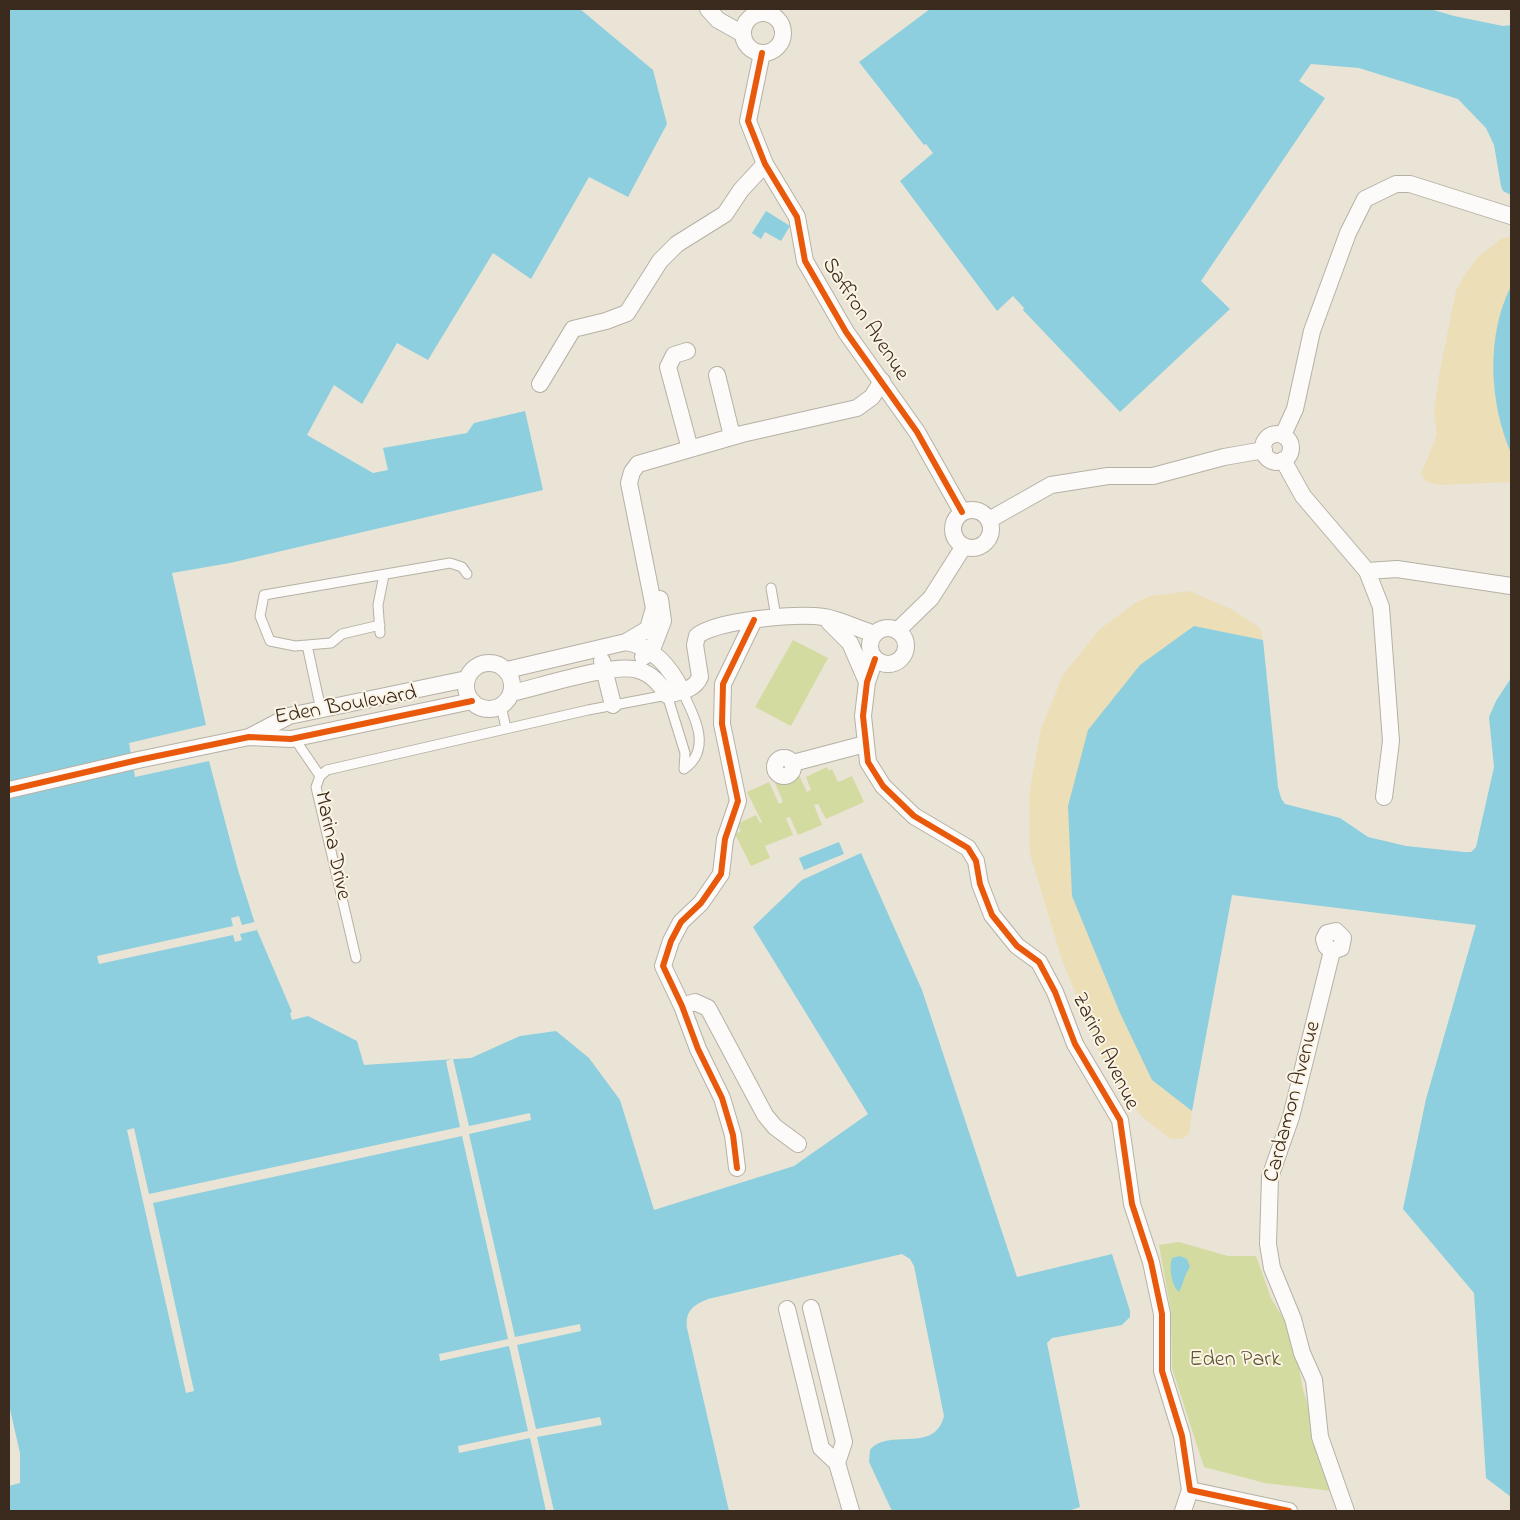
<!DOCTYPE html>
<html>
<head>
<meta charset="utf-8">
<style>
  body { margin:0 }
  #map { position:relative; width:1520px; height:1520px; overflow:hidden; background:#e9e4d5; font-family:"Indie Flower",sans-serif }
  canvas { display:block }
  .frame { position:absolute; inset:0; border:10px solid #3b2a1e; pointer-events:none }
</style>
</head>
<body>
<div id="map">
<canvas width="1520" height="1520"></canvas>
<div class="frame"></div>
</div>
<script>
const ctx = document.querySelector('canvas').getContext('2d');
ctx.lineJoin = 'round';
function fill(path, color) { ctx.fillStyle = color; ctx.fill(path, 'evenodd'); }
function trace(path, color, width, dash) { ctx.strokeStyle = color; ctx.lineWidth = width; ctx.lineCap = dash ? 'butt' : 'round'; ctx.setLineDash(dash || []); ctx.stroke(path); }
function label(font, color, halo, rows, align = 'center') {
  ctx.font = font + ' "Indie Flower",sans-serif'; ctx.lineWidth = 4; ctx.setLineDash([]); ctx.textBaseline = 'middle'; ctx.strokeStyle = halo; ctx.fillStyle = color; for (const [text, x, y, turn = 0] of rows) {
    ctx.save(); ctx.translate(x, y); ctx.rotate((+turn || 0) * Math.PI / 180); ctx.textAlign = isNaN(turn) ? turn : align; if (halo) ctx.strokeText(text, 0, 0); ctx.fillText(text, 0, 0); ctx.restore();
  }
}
fill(new Path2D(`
  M793,640L828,658L791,726L755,707Z
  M827,767L829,771L832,769L838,782L852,776L864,802L826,819L818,804L814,805L822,825L798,835L790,817L786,818L793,835L765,846L770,858L751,866L735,834L741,831L737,824L756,815L760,823L762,822L747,792L769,782L779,804L783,802L775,783L798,773L807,792L811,790L806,777Z
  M1179,1242L1228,1256H1256L1271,1298L1292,1333L1303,1389L1332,1491L1265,1483L1204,1467L1172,1368L1171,1312L1159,1245Z`), '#d4dba1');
fill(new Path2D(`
  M1511,236V286L1495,340L1494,368L1495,397L1511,453V482L1440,485C1431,483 1425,483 1421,474L1437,435L1434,412L1439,375L1456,291L1465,274L1478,257L1501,239Z
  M1190,591L1233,610L1260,628L1263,640L1194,626L1152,1080L1192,1111L1189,1134L1182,1139H1171L1142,1117L1103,1061L1061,957L1030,854L1029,794L1041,729L1063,675L1099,630L1135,603L1150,596Z`), '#ecdeb7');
fill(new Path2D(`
  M9,9H580L653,70L667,124L628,197L589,177L531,279L493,253L428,360L397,343L362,404L334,385L307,435L373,473L388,470L383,448L467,433L474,423L525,411L543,490L230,563L172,573L206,725L129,743L135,777L209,761L238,870L257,930L292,1012L290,1013L292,1020L308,1016L357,1041L364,1065L471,1058L520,1036L556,1031L589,1058L620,1100L654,1210L794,1166L868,1114L753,927L802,880L861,853L922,990L1017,1277L1112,1254L1130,1311V1317L1122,1325L1052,1338L1047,1343L1080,1507L1068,1511H892L869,1462L870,1450C889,1427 934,1455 944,1416L914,1266L910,1259L902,1254L708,1299C693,1305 685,1311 687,1328L729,1511H9V1486L20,1483V1453L9,1405Z
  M930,9H1430L1454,16L1503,26L1511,25V195L1503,191L1501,186L1494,145L1486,128L1458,99L1359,68L1311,64L1299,81L1325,98L1201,281L1230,309L1120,412L1023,310L1024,308L1013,296L997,311L900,181L933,153L926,144L924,145L859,62Z
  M766,211L790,226L781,241L765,232L761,239L752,233Z
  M1511,286V453C1489,402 1486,336 1511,286Z
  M1194,626L1263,640L1278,787L1281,798L1285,804L1340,818L1368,837L1406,846L1464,852H1471L1476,847L1494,767L1489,717L1496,701L1511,678V1497L1486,1478L1474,1293L1403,1209L1426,1099L1476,925L1232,895L1192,1111L1152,1080L1120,1013L1072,896L1068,806L1088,730L1140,665Z
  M839,842L844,854L804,870L799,858Z
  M1180,1256L1187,1259L1190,1267C1184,1275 1184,1283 1179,1292C1171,1285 1169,1268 1172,1258Z`), '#8dcfdf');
fill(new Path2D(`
  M239,916L242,925L255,922L257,930L240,934L242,940L235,942L233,935L99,964L97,956L233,926L231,918Z
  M452,1059H453L469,1126L530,1113L531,1120L469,1134L515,1337L580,1324L581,1331L517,1345L536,1429L600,1417L602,1425L537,1437L554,1511H546L530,1438L459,1453L458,1446L528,1431L509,1346L440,1361L439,1354L508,1339L462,1136L153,1203L194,1391L186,1393L127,1130L134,1128L149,1194L460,1127L446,1061Z`), '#e9e4d5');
const lane = new Path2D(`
  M771,588L776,617
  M380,625L342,634L331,643L295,646L270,641L260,616L264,595L450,563L462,567L467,574
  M380,633L378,605L384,575
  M307,645L321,710
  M682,691C694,715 713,749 684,769
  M501,706L506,728
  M294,738L320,776
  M356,958L316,787L320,776L327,770L588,710L667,695L685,753L684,769`);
const street = new Path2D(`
  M708,9L718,20L743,34
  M743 33a20 20 0 1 1 40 0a20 20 0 1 1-40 0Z
  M762,53L748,121L765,164L797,217L805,261L846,332L917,432L962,512
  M687,351L674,355L668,367L690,449
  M717,375L732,436
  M540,384L573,329L606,321L627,313L660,261L677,244L725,214L741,190L765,164
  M1263 448a14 14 0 1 1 28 0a14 14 0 1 1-28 0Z
  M1283,435L1295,409L1312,331L1348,233L1365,199L1396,184H1410L1511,216
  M1283,460L1303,496L1367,571L1381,607L1391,741L1384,797
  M953 529a19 19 0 1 1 38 0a19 19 0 1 1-38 0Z
  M989,520L1051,485L1108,476H1153L1224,457L1264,450
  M1367,571L1397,569L1511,586
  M829,622L850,643L867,682
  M870 646a18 18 0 1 1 36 0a18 18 0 1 1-36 0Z
  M897,631L931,598L964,546
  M626,642L648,629L654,608L629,483L632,472L638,464L742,434L857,408L872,397L882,381
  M643,657L651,652L663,621L660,599
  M875,659L867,682L863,716L868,762L883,786L914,816L968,848L976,861L980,884L992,915L1017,946L1039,962L1055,992L1075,1044L1120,1120L1132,1204L1151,1262L1162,1314V1371L1182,1436L1190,1490L1289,1511
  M602,661L613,705
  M466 686a23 23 0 1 1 46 0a23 23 0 1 1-46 0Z
  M507,670L626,642C654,647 670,667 682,691
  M512,693C539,687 615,662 638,670C652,674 660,684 667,695C679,692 695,690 700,677L695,645L697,636C717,620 798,613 824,617C841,620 858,629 875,634
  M251,736L289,716L467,679
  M775 767a9 9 0 1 1 18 0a9 9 0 1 1-18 0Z
  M793,763L865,744
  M9,790L138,760L249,737L291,739L472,701
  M1336,931L1343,938L1341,948L1332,951L1326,946L1324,939L1327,933Z
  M1332,951L1291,1117L1270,1177L1268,1244L1272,1268L1293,1319L1302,1353L1314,1380L1320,1437L1346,1511
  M682,1006L695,1002L708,1008L765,1115L775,1127L798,1144
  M737,1168L733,1135L722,1098L698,1049L682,1006L663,966L671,941L681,922L701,903L721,874L725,839L738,801L722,724L723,684L754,620
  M811,1308L844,1442L837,1463L851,1511
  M787,1309L821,1448L837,1463
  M1183,1511L1190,1490`);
trace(lane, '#b6b1a6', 11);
trace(street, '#b6b1a6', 18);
trace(lane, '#fcfbf9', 9);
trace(street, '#fcfbf9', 16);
trace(new Path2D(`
  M762,53L748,121L765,164L797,217L805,261L846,332L917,432L962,512
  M875,659L867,682L863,716L868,762L883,786L914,816L968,848L976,861L980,884L992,915L1017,946L1039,962L1055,992L1075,1044L1120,1120L1132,1204L1151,1262L1162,1314V1371L1182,1436L1190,1490L1289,1511
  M9,790L138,760L249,737L291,739L472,701
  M737,1168L733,1135L722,1098L698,1049L682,1006L663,966L671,941L681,922L701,903L721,874L725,839L738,801L722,724L723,684L754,620`), '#e8590c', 6);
label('22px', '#3b2a1e', '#fcf5e5', [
  ["Saffron Avenue",864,320,57],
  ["Eden Boulevard",346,707,-10],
  ["Marina Drive",331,846,78],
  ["Zarine Avenue",1104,1052,64],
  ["Cardamon Avenue",1294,1102,-75]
]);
label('22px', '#5d5434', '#fcf5e5', [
  ["Eden Park",1235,1361]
]);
</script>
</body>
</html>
